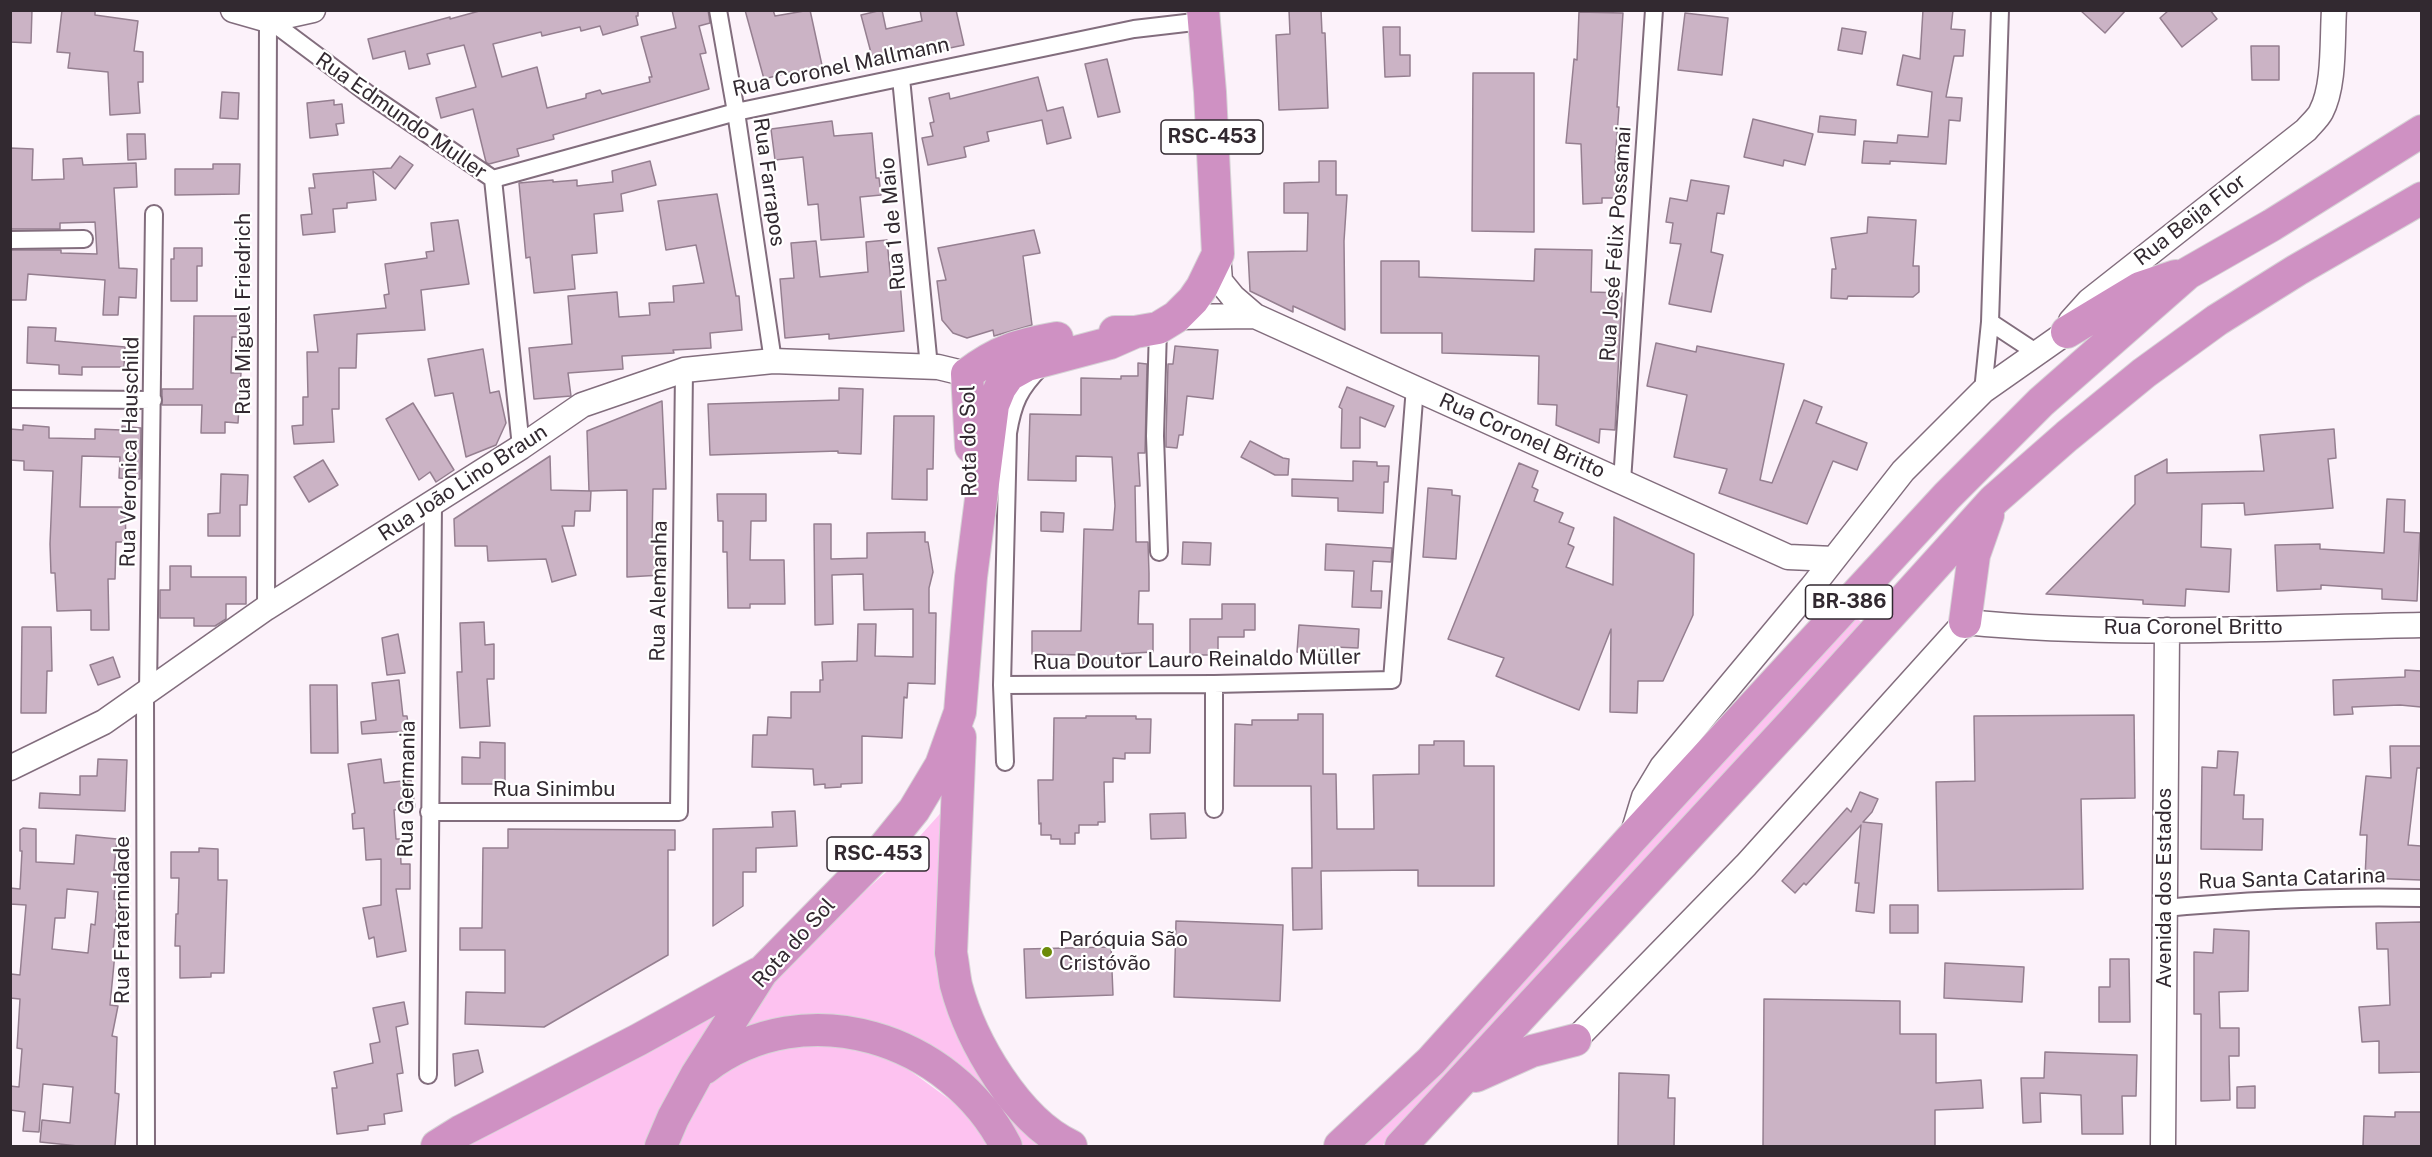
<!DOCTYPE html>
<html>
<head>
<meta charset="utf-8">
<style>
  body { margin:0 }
  #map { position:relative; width:2432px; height:1157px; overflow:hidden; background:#fcf2fa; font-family:"Public Sans",sans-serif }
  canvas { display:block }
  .frame { position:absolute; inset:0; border:12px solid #322930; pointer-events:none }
</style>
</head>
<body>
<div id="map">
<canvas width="2432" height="1157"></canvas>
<div class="frame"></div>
</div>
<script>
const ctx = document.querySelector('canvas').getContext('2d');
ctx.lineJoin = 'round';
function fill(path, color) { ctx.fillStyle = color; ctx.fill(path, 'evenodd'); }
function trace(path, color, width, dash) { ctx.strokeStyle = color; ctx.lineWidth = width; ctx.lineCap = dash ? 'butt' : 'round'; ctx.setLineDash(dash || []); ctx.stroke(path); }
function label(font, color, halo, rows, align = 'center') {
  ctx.font = font + ' "Public Sans",sans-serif'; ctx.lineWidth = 4.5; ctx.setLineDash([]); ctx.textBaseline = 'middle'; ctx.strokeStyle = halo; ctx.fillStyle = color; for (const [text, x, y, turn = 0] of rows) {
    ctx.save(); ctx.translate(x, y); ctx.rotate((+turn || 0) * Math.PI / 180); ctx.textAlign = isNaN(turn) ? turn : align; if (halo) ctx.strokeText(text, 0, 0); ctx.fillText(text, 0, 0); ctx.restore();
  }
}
fill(new Path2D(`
  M1850,614L1866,625L1415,1114L1382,1146H1352Z
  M947,806L942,955L1049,1146H1015L921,1052L735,1034L773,984L829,923L893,866Z
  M729,1002L649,1146H444Z
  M774,1042L873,1049L905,1067L968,1113L991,1146H667L702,1082Z`), '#fdc2f0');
const building = new Path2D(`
  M10,10H32L31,43L10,42Z
  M62,10H95V15L138,21L134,51L143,52V82H138L140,113L110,115L108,72L68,68L70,53L57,52Z
  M483,10H638V16H636L638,25L603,35L600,26L581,31L580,27L542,36L541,32L493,44L502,77L537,67L547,108L586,98V94L600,90L602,94L650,82L649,77H652L641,37L676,28L672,10H708L710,23L699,26L706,53L700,54L709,89L553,135L554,139L517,149L519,156L489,164L486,162L473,109L441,118L436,98L476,87L464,45L427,54L430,64L409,69L405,51L373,59L368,39L450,17V19Z
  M745,10H773L775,16L810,10L823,70L792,77L791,72L764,79Z
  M882,10L886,29L922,21L920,10H956L964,45L874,64L861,15Z
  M1289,10H1321L1322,33H1325L1328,108L1279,110L1276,35L1290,34Z
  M1923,10H1953L1951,29L1965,30L1963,56H1954L1946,97L1962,98L1960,121L1949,120L1946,164L1890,161V164L1862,163L1864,141L1897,143L1898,135L1928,137L1932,92L1897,85L1903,55L1920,59Z
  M2080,10H2126L2105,33Z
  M2169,10H2210L2217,19L2182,47L2160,18Z
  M1579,12L1623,13L1617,107H1619L1615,162L1616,198H1602V203L1583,204L1581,144L1566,143L1574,59L1577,60Z
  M1685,13L1728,18L1722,75L1678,70Z
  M1383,27H1400V55H1410V76L1385,77Z
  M1842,28L1866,32L1862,54L1838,50Z
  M2251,46H2279V80H2252Z
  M1107,59L1120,112L1098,117L1085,64Z
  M1473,73H1534V232L1472,231Z
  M1038,77L1047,111L1063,107L1071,138L1047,144L1042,120L987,132L989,141L964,147L966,157L928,165L922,138L933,136L930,123L934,122L929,98L949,93L950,99Z
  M222,92L239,93L238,119L220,118Z
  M334,100V105L342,104L344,123L336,124L338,135L310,138L307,103Z
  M1820,116L1856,120L1855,135L1818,132Z
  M1753,119L1813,134L1805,165L1784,160L1783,166L1744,157Z
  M832,121L834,136L872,133L876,178H879L881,195L860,197L864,237L821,240L818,204L808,205L803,157L775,160L771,129Z
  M127,134H145L146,159L128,160Z
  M10,148L33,149L32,180L64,179L63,159L82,158L83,165L136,163L137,187L114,188L119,268L137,269L136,298L119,297L118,315H103L105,280L28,274L26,300H11L10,250H61V253L97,254L95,222L60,223V229H10Z
  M400,156L413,165L395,189L373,171L376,200L347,203V208L333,209L335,232L303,235L301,215L312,214L309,188H315L313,174L391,168Z
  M650,161L656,185L621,194L623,211L594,214L597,253L572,255L575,289L534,293L530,257L526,258L519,183L553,180V182L577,180V186L613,182L612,171Z
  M1319,161H1336V195H1347L1344,241L1345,330L1293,306V312L1250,291L1248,252L1307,251L1308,213H1284V183L1319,182Z
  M213,164H240L239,194L175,195V169H213Z
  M1691,180L1729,186L1724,214L1717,213L1711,252L1723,255L1711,312L1669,304L1681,244L1670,243L1673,223L1666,222L1670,198L1687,201Z
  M717,194L736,296H739L742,330L710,333L711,348L673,350L674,353L622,356L623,369L568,373L571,396L534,399L529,348L572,344L568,296L617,292L619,317L650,315L649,303L674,302L673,286L704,283L696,245L666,250L658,201Z
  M1868,217L1916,220L1913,266H1919V292L1913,297L1848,296L1847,299L1831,298L1832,269H1836L1831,238L1867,233Z
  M458,220L469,284L421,290L425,330L357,334L356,368H339V409H332L334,442L294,444L292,426L303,425V397H308L307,352H318L314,315L386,308L384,295L389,294L385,264L427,258L426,252L434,251L431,223Z
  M1034,230L1040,253L1023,256L1032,325L994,336L993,330L967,338L953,333L942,320L937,281L946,280L938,248Z
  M887,240L891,282L900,281L904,331L829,339V334L785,338L780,279L794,278L791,243L816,241L820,277L868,272L866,242Z
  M174,248H202V266H197V301H171V259H174Z
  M1535,249L1592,250L1591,292L1622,293L1615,430L1600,429L1599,443L1556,425L1557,405L1538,404L1539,356L1442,353V333H1381V261H1419V277L1534,281Z
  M194,316H240L239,337H232L231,373H241L238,423L225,422V433H201L202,405H162V389H193Z
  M28,327L56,328L55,341L125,347L124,367H82V375L59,374V365L27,363Z
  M1656,343L1696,352L1697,346L1784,364L1760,480L1772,483L1804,400L1822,407L1816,423L1867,443L1857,470L1833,461L1807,524L1719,493L1727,469L1674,457L1687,395L1647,386Z
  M1175,346L1218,350L1213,399L1187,396L1183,435H1179L1177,448L1166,447V436L1168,364H1173Z
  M483,349L490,393L499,391L506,423L496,445L466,457L453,393L435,396L428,359Z
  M1138,363L1147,364L1145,453H1138L1140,486H1135L1136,542H1148L1149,573V591H1139L1138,624H1153V652L1116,654V663H1102V667H1083V655L1032,654V631H1081L1084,529L1113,530L1115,506L1112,457L1076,456V481L1028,480L1030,414L1081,415V378L1121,379V376H1138Z
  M1347,387L1394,406L1385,427L1360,417V448H1341L1342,409L1339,407Z
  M839,388L863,389L861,454L838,453V451L710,455L708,404L839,400Z
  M662,401L666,489H653L652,544H660L662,575L627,577V490L589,491L587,431Z
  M413,403L454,470L436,482L430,472L419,480L386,419Z
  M894,416H934L933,469H927V500L892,499Z
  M23,425L49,427V438L95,439V429L122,430V426L141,428L140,479L119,478L120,457L82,456L80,507H125L126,542H116L115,579H108L109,630H91V610L57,611L55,573H51L50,544L53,471L24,470V461L10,460V429L23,430Z
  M2334,429L2336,458L2328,459L2333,508L2245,515L2244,503L2202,504L2201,547L2231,549L2229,592L2186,589L2185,606L2143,604V600L2046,594L2135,504V476L2167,459V473L2264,471L2260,435Z
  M1250,441L1283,458L1289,459L1288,475H1275L1241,457Z
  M550,456L551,490L591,491L590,511H575L574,526H562L576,575L552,582L546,559L488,561L487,546H455L454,519Z
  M323,460L338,485L309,502L294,477Z
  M1353,461L1377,462V466H1389L1388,482H1384L1383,513L1338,511V498L1292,496V479L1353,481Z
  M1519,463L1538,471L1532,487L1538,490L1534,501L1563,513L1559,522L1574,528L1568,544L1574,547L1566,567L1613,585L1614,517L1694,554L1693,615L1663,681H1638L1637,713L1610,712L1611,629L1579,710L1496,676L1504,658L1448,639Z
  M221,474L248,475L247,505H240V536H208V514L220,513Z
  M1428,488L1452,490V495L1460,496L1456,559L1423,557Z
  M717,494H766V521H751L750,560H784L785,604H750V608H728L727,552H723V521H718Z
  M2387,499L2405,500L2404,532L2420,533L2417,601L2382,599V589L2321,585V589L2277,591L2275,545L2320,544V549L2384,553Z
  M1041,512L1064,513L1063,532L1041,531Z
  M814,524H831V559L867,558V533L925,532V542H928L933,572L929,588V613H936L935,684L908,683L907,698L904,697L902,738L862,736V783L841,784V787L825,788V784L814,785L813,769L752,767L753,735H767L768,717L791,718V692H820V680H823L822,662L857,661L858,624H876L875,656L913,657V609L864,610L863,574L832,575L833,624L815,625Z
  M1183,542L1211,543L1210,565L1182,564Z
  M1326,544L1392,548L1391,562L1373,561L1371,591H1382L1381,608L1352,607L1354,571L1325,570Z
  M170,566H191V577H246V604H226V619L215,626H194V618H160V590H170Z
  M1222,604H1255V630H1244V637H1218V655H1190V619H1222Z
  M484,622L485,645L494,644V679H487L490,726L460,728L457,672H462L460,623Z
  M1299,625L1359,629L1358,648L1334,647V654L1297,652Z
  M22,627H51L52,671H47L46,713H21Z
  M398,634L405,673L387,675L382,638Z
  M113,657L120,677L98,685L90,665Z
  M2405,670L2421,671V707L2400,705L2352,707L2353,714L2334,715L2333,680L2405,677Z
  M399,680L403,716H407L409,731L362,734L361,722L376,720L372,683Z
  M310,685H337L338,753H311Z
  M1298,714H1323V774H1336L1337,829H1374L1373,775L1419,774V745H1434V741H1464V766H1494V886H1418V870L1321,871L1322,929L1293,930L1292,868H1312L1311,786H1234L1235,724L1252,725V720H1298Z
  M2134,715L2135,798L2081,799L2083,889L1938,891L1936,782L1975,781L1974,716Z
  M1086,716H1136V719H1151L1150,753H1125V759L1113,758V782H1104L1105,822H1098V825H1079V833H1075V844H1060V839H1051V835H1041V823L1039,824L1038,780H1053L1054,718H1086Z
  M480,742L505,743V784H462V757L480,758Z
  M2390,746H2421V768H2417L2408,845L2421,846V880L2365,878L2367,835H2360L2366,776L2391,778Z
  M2218,751L2238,752L2234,795H2244L2243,819H2263L2262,850L2201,849L2202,767L2217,768Z
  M98,759L127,760L125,811L39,808L40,793L80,795V776H97Z
  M381,759L384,783L411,780L415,807L394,810L396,839H400L401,864H410V889H396L406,951L377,957L374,937L369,939L363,908L381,905V859L366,860L364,828L353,829L352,814L355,813L348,764Z
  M1860,792L1878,799L1872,812L1863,822L1882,824L1874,913L1856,911L1859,883H1855L1861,825L1806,885L1804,883L1795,893L1782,881L1847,808L1851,812Z
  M795,811L797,846L756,848V872H743V906L713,926V829L773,827L772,812Z
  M1185,813L1186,838L1151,839L1150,814Z
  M23,828L36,829V862L74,864L76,835L117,839L114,870H116L114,899L117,900L113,952L115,953L110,1005L118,1006L112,1036L117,1037L115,1093L119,1094L115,1146H78L40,1142L42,1120L70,1123L73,1087L43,1084L39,1132L23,1131L25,1112L10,1110V1086L19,1087L22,1049L17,1048L20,999L10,998L11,974L20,975L26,905L10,904V888L20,889L22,851H20V830ZM67,889L98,892L95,925L91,924L88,953L52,949L55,918H65Z
  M508,829L675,830V850H668V955L544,1027L465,1024L466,992L505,993V950H460V928H482L483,848H508Z
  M199,848L218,849V880H227L224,973H211V977L180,978V946H175L176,914H178L179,878H171V852H199Z
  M1890,905H1918V933H1890Z
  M1176,921L1283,925L1280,1001L1174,997Z
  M2421,922V1072L2379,1073V1041L2362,1042L2359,1007L2390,1005L2388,949H2377L2376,923Z
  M2214,929L2249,931L2248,991L2219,992L2220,1028H2239V1056H2229L2230,1100L2201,1101V1014H2194V952L2213,953Z
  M1111,947L1113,995L1026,998L1024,949Z
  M2110,959H2129L2130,1022H2099V987H2110Z
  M1945,963L2024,967L2022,1002L1944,998Z
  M1764,999L1900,1001V1034H1936V1083L1981,1080L1983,1108L1935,1110V1146H1763Z
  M404,1002L408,1024L396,1027L403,1073L397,1074L402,1111L384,1114L385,1124L368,1126V1130L337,1134L332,1088H337L334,1072L373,1063L370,1044L380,1042L373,1008Z
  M478,1050L483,1072L455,1086L453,1054Z
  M2045,1052L2137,1055L2136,1096H2122L2123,1134H2082L2081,1095L2040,1093L2041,1122L2023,1123L2021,1078H2044Z
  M1619,1073L1669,1075L1668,1098H1675L1674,1146H1618Z
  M2255,1086V1108H2237V1087Z
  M2395,1112H2421V1146H2363L2364,1116L2395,1117Z`);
fill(building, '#cbb3c5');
trace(building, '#957f90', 1.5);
const street = new Path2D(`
  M718,10L736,112L773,361
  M264,16L367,93L493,179L521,447
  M901,78L929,367
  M493,179L736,112L1134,29L1203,21
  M10,240L84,239
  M1990,322L2037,353
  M1158,328L1155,436L1159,552
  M1983,391L1990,322L2000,10
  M10,399L153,400
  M1622,481L1654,10
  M266,608L268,20
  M1214,684V809
  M1002,685L1214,684L1392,680L1415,387
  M148,692L154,214
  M145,694L146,1146
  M1005,762L1002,685L1008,433C1013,403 1019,389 1041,367
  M429,812H679L684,370
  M2165,908C2251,900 2335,896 2422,898
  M428,1075L433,503`);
const secondary = new Path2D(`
  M233,10L268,20L313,10
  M1218,254L1220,281L1233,297L1255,316L1788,557L1834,559
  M1176,317L1255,316
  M10,768L104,722L266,608L521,447L582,405L684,370L773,361L938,367L967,374
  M1633,833L1644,797L1662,767L1812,587L1903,471L1983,391L2067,332L2071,321L2089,301L2306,130C2311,124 2318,118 2321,112C2335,86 2332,40 2334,10
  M1575,1040L1746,865L1965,622C2116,637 2270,628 2422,625
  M2163,1146L2167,630`);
const highway = new Path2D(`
  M1115,332H1135L1158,328L1176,317L1193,300L1202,287L1218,254L1210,92L1203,10
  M2067,332L2140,288L2176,276
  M967,374C999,350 1018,345 1057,338
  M967,374L971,447
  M1965,622L1974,555L1988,515
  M960,737L951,953C953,963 954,975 956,985C971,1042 1017,1121 1071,1146
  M705,1068C805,991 951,1038 1006,1146
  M1476,1076L1532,1051L1575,1040
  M437,1146L461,1131L638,1040L759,973
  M661,1146L673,1118L697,1074L762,972L880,852L914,810L941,765L960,712L971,577L993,405L1000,388L1009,375L1027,365L1110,343L1135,332
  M1340,1146L1431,1061L1631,839L1947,496L2041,402L2188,273L2272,225L2422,131
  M1401,1146L1794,721L1994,500L2067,436L2144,373L2217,320L2297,270L2422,198`);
trace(street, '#826d7d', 20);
trace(secondary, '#826d7d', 27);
trace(highway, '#d6d4d6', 34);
trace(street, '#fff', 16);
trace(secondary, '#fff', 24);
trace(highway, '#cf91c3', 32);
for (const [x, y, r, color] of [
  [1047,952,6,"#6c8b08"]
]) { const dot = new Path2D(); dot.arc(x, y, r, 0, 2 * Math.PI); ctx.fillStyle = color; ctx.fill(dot); trace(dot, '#fff', 2); }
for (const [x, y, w] of [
  [1212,137,102],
  [1849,602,87],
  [878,854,102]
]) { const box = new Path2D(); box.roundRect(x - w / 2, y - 17, w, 34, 4.5); ctx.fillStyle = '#fff'; ctx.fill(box); trace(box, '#322930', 1.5); }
label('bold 20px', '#322930', null, [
  ["RSC-453",1212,137],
  ["BR-386",1849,602],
  ["RSC-453",878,854]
]);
label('21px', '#322930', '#fff', [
  ["Rua Coronel Mallmann",841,67,-12],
  ["Rua Edmundo Muller",401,116,35],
  ["Rua Farrapos",769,182,82],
  ["Rua Beija Flor",2190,220,-38],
  ["Rua 1 de Maio",893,224,-95],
  ["Rua José Félix Possamai",1616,244,-86],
  ["Rua Miguel Friedrich",244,314,-90],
  ["Rua Coronel Britto",1522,436,24],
  ["Rota do Sol",969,441,-91],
  ["Rua Veronica Hauschild",130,452,-89],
  ["Rua João Lino Braun",463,483,-33],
  ["Rua Alemanha",659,591,-89],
  ["Rua Coronel Britto",2193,628],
  ["Rua Doutor Lauro Reinaldo Müller",1197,660,-1],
  ["Rua Germania",407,789,-89],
  ["Rua Sinimbu",554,790],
  ["Rua Santa Catarina",2292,879,-2],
  ["Avenida dos Estados",2165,888,-90],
  ["Rua Fraternidade",123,920,-90],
  ["Rota do Sol",794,943,-48]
]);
label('21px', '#322930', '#fff', [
  ["Paróquia São",1059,940],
  ["Cristóvão",1059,964]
], 'left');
</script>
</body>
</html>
